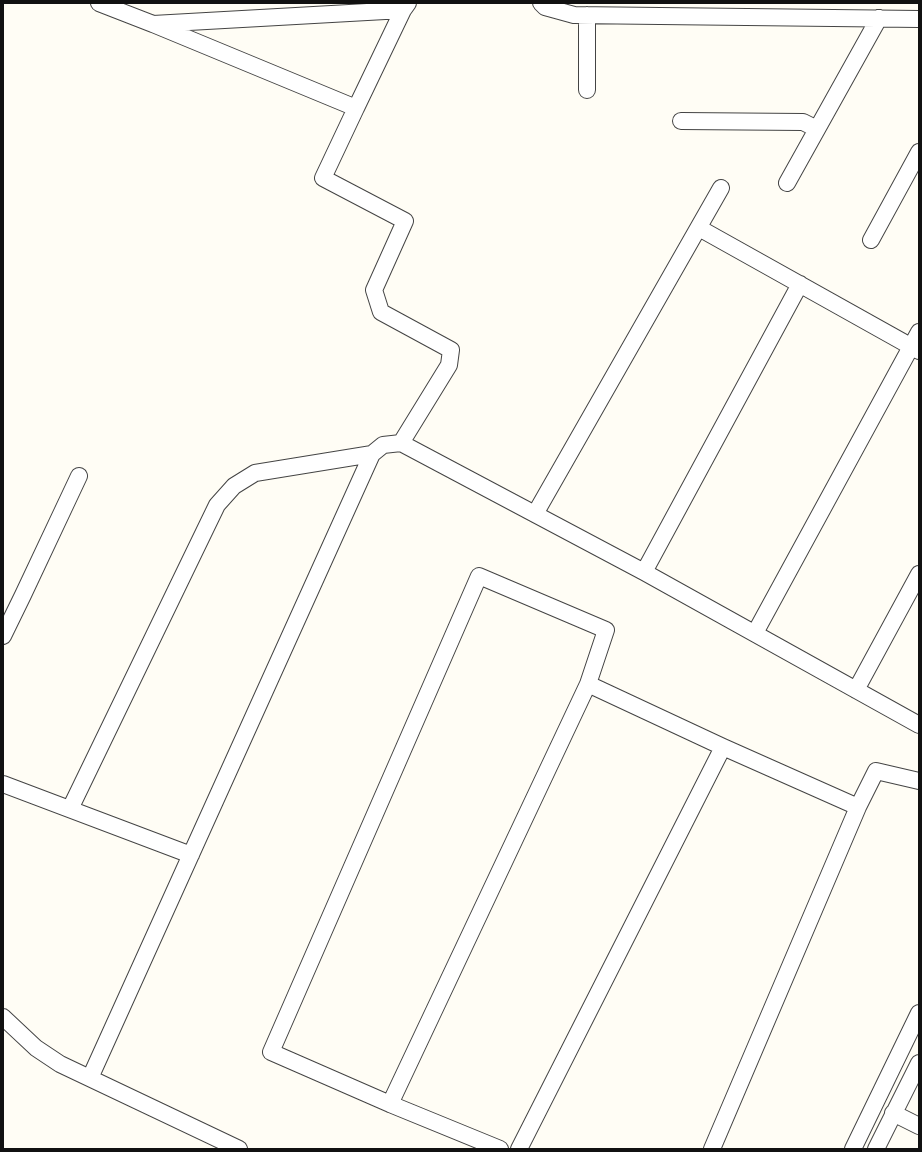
<!DOCTYPE html>
<html>
<head>
<meta charset="utf-8">
<style>
  body { margin:0 }
  #map { position:relative; width:922px; height:1152px; overflow:hidden; background:#fffdf5; font-family:"Roboto Serif",serif }
  canvas { display:block }
  .frame { position:absolute; inset:0; border:4px solid #111; pointer-events:none }
</style>
</head>
<body>
<div id="map">
<canvas width="922" height="1152"></canvas>
<div class="frame"></div>
</div>
<script>
const ctx = document.querySelector('canvas').getContext('2d');
ctx.lineJoin = 'round';
function trace(path, color, width, dash) { ctx.strokeStyle = color; ctx.lineWidth = width; ctx.lineCap = dash ? 'butt' : 'round'; ctx.setLineDash(dash || []); ctx.stroke(path); }
const minor = new Path2D(`
  M99,3L153,24L403,10L408,3
  M541,3L545,7L574,15L919,19
  M153,24L356,108L403,10
  M587,90V15
  M356,108L323,178L405,221L374,290L381,312L451,350L449,365L401,443
  M681,121L803,122L817,129
  M787,183L879,18
  M699,228L919,351
  M871,240L919,152
  M535,514L721,188
  M644,572L800,284
  M755,633L919,332
  M3,636L23,595L79,476
  M856,690L919,574
  M3,784L191,855
  M858,807L876,771L919,781
  M70,809L217,505L234,486L255,473L372,454
  M3,1017L36,1048L60,1064L239,1149
  M90,1078L372,454L383,445L401,443L644,572L919,725
  M390,1104L588,684L723,747L858,807L712,1149
  M893,1113L919,1126
  M500,1149L390,1104L271,1052L479,576L606,630L588,684
  M519,1149L723,747
  M853,1149L919,1013
  M876,1149L919,1063`);
trace(minor, '#444', 18);
trace(minor, '#fff', 16);
</script>
</body>
</html>
